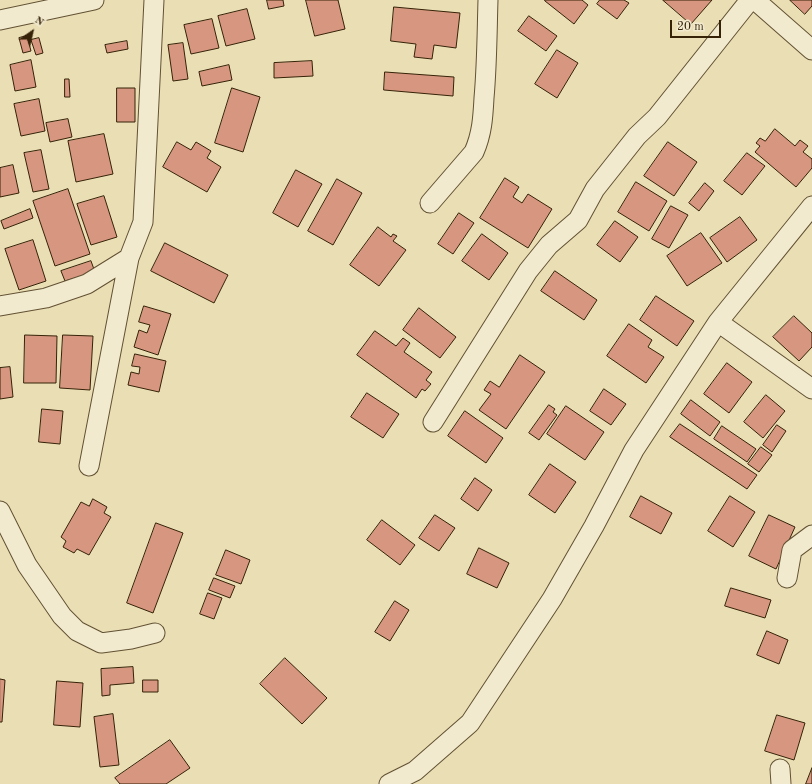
<!DOCTYPE html>
<html>
<head>
<meta charset="utf-8">
<style>
  body { margin:0 }
  #map { position:relative; width:812px; height:784px; overflow:hidden; background:#eadeb5; font-family:"Old Standard TT",serif }
  canvas { display:block }
  .north { position:absolute; left:12px; top:12px; width:40px; height:40px; -webkit-text-stroke:3px #f1eacf; paint-order:stroke; rotate:34deg; font-size:11px; font-weight:700; line-height:16px; text-align:center; color:#352207 }
  .north::after { content:''; display:block; margin:auto; width:14px; height:18px; background:#352207; clip-path:polygon(50% 0,100% 100%,50% 72%,0 100%) }
  .scale { position:absolute; left:670px; top:20px; width:51px; height:18px; box-sizing:border-box; border:2px solid #352207; border-top:0; padding-left:5px; font-size:12px; line-height:14px; white-space:nowrap; color:#352207; -webkit-text-stroke:3px #f1eacf; paint-order:stroke }
</style>
</head>
<body>
<div id="map">
<canvas width="812" height="784"></canvas>
<div class="north">N</div>
<div class="scale">20 m</div>
</div>
<script>
const ctx = document.querySelector('canvas').getContext('2d');
ctx.lineJoin = 'round';
function fill(path, color) { ctx.fillStyle = color; ctx.fill(path, 'evenodd'); }
function trace(path, color, width, dash) { ctx.strokeStyle = color; ctx.lineWidth = width; ctx.lineCap = dash ? 'butt' : 'round'; ctx.setLineDash(dash || []); ctx.stroke(path); }
const building = new Path2D(`
  M267,0H283L284,6L269,9Z
  M306,0H338L345,29L315,36Z
  M545,0H582L588,5L574,24L545,1Z
  M600,0H624L629,3L617,19L597,4Z
  M663,0H712L691,24Z
  M790,0H812V6L805,14Z
  M394,7L460,13L456,48L434,45L432,59L414,57L416,44L391,41Z
  M247,9L255,39L226,46L218,16Z
  M529,16L557,36L546,51L518,31Z
  M212,19L219,48L191,54L184,25Z
  M27,36L31,51L23,53L19,38Z
  M39,38L43,53L36,55L31,40Z
  M127,41L128,49L107,53L105,45Z
  M183,43L188,79L173,81L168,45Z
  M557,50L578,63L557,98L535,84Z
  M31,60L36,87L15,91L10,65Z
  M312,61L313,76L274,78V63Z
  M229,65L232,80L202,86L199,72Z
  M385,72L454,77L453,96L384,90Z
  M65,79H69L70,97H65Z
  M117,88H135V122H117Z
  M232,88L260,97L243,152L215,143Z
  M39,99L45,131L21,136L14,104Z
  M68,119L72,137L50,142L46,123Z
  M775,129L795,146L800,140L808,146L803,152L812,159V168L796,187L755,152L760,146L756,143L760,138L765,141Z
  M104,134L113,174L76,182L68,141Z
  M177,142L191,150L196,142L211,151L207,158L221,167L207,192L163,167Z
  M668,142L697,162L674,196L644,176Z
  M41,150L49,189L33,192L24,153Z
  M747,153L765,166L742,195L724,181Z
  M13,165L19,193L0,197V168Z
  M296,170L322,184L298,227L273,213Z
  M505,178L519,187L513,197L522,203L528,194L552,209L528,248L480,218Z
  M337,179L362,193L333,245L308,231Z
  M636,182L667,201L649,231L618,212Z
  M705,183L714,191L699,211L689,203Z
  M68,189L90,254L55,266L33,201Z
  M104,196L117,237L91,245L77,204Z
  M671,206L688,215L669,248L652,239Z
  M30,209L33,218L4,229L1,221Z
  M459,213L474,223L453,254L438,244Z
  M740,217L757,240L727,262L710,238Z
  M615,221L638,237L620,262L597,245Z
  M378,227L391,237L393,234L397,236L393,241L406,250L379,286L350,265Z
  M701,233L722,263L687,286L667,256Z
  M482,234L508,253L489,280L462,261Z
  M33,240L46,281L19,290L5,249Z
  M165,243L228,275L214,303L151,271Z
  M91,261L95,272L65,281L61,271Z
  M555,271L597,300L584,320L541,291Z
  M656,296L694,321L677,346L640,320Z
  M144,306L171,314L158,355L134,347L139,330L147,333L150,325L139,322Z
  M419,308L456,337L440,358L403,330Z
  M794,316L812,333V347L799,361L773,337Z
  M629,324L652,340L648,347L664,357L646,383L607,356Z
  M375,331L396,346L403,338L410,343L404,352L432,372L426,380L431,384L425,391L422,389L416,398L357,355Z
  M25,335L57,336L56,383H24Z
  M63,335L93,336L90,390L60,388Z
  M135,354L166,361L159,392L128,385L131,372L139,374L140,367L132,366Z
  M520,355L545,372L506,429L479,410L491,394L484,390L490,381L499,387Z
  M727,363L752,382L729,413L704,394Z
  M10,367L13,397L0,399V368Z
  M604,389L626,404L611,425L590,411Z
  M367,393L399,414L383,438L351,417Z
  M766,395L785,411L763,438L744,422Z
  M691,400L720,422L710,436L681,414Z
  M549,405L555,409L553,412L557,415L539,440L529,433Z
  M566,406L604,432L585,460L547,434Z
  M42,409L63,411L60,444L39,442Z
  M465,411L503,438L486,463L448,436Z
  M680,424L757,475L747,489L670,437Z
  M777,425L786,431L772,452L763,445Z
  M722,426L756,449L747,462L714,439Z
  M761,447L772,455L759,472L748,464Z
  M550,464L576,482L555,513L529,495Z
  M475,478L492,490L478,511L461,499Z
  M641,496L672,513L661,534L630,517Z
  M730,496L755,512L733,547L708,531Z
  M93,499L107,507L104,513L111,517L89,555L77,549L74,553L63,547L66,541L61,537L81,502L89,506Z
  M435,515L455,528L439,551L419,538Z
  M769,515L795,527L776,569L749,556Z
  M382,520L415,545L400,565L367,540Z
  M156,523L183,533L153,613L127,603Z
  M479,548L509,563L497,588L467,574Z
  M226,550L250,560L241,584L216,575Z
  M214,578L235,586L230,598L209,590Z
  M731,588L771,600L765,618L725,606Z
  M208,593L222,598L214,619L200,614Z
  M395,601L409,610L390,641L375,632Z
  M767,631L788,640L779,664L757,655Z
  M285,658L327,698L302,724L260,684Z
  M133,667L134,683L110,685V695L102,696L101,669Z
  M0,679L5,680L2,722H0Z
  M143,680H158V692H143Z
  M57,681L83,683L80,727L54,725Z
  M113,714L119,765L100,767L94,717Z
  M777,715L805,723L794,760L765,751Z
  M170,740L190,768L166,784H120L115,778Z
  M812,768V784H806Z`);
fill(building, '#d7967f');
trace(building, '#352207', 1);
const minor = new Path2D(`
  M755,0L812,50
  M0,20L94,0
  M430,203L474,152C482,134 483,117 484,98C487,65 487,33 488,0
  M0,306L46,298L87,284L129,258
  M718,322L812,389
  M433,422L528,271L549,245L578,220L595,189L637,136L657,117L750,0
  M89,466L129,258L143,222L154,0
  M0,511L27,565L62,616L77,631L101,643L131,639L155,633
  M787,578L792,550L812,535
  M780,769L781,784
  M389,784L415,771L470,723L552,599L594,526L634,450L718,322L812,206`);
trace(minor, '#625132', 21);
trace(minor, '#f1eacf', 19);
</script>
</body>
</html>
